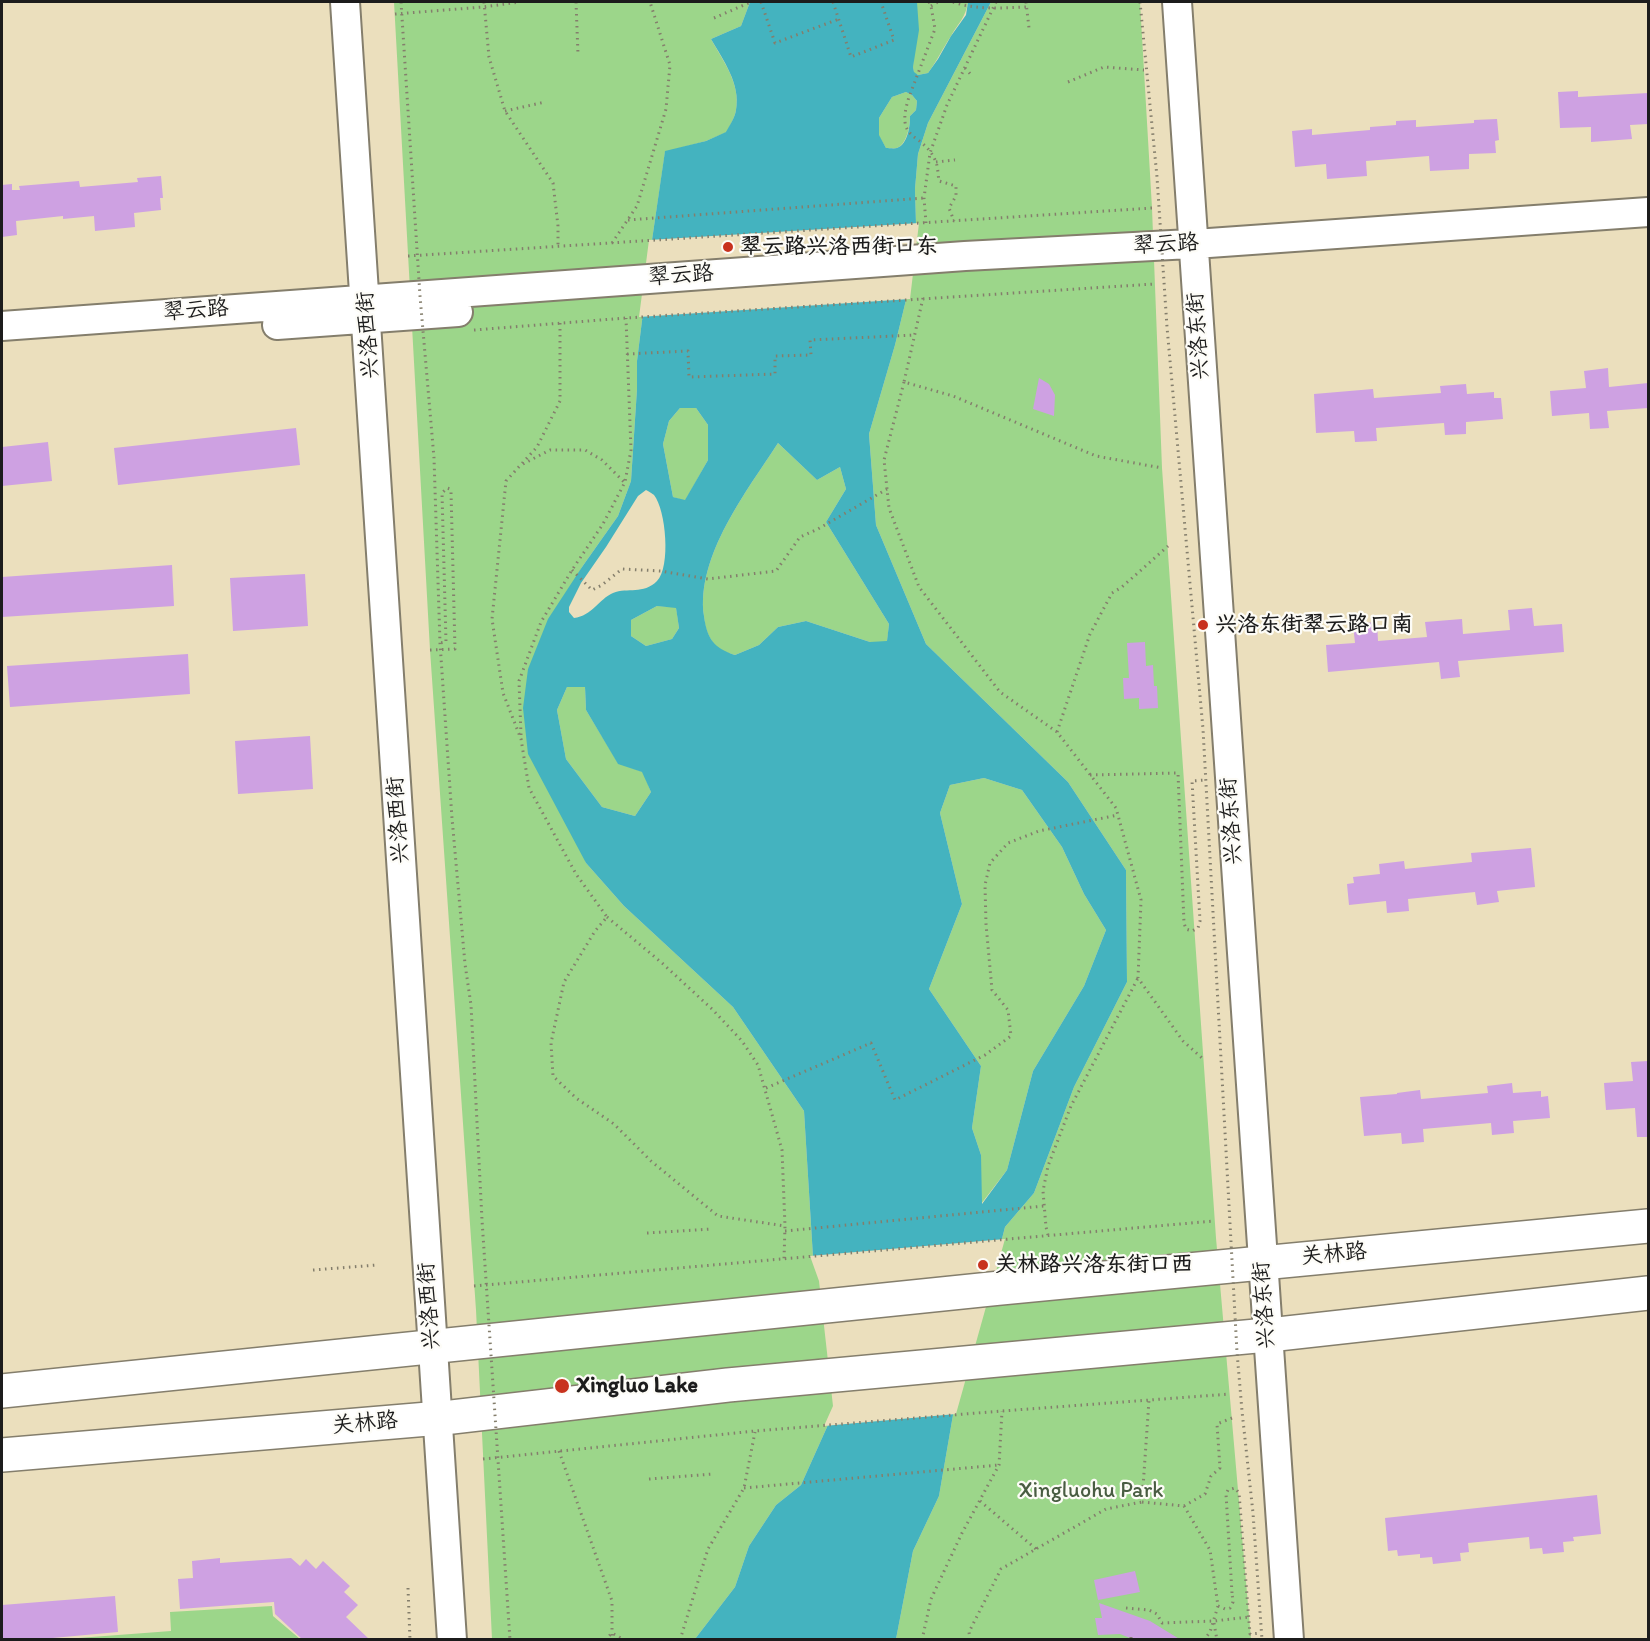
<!DOCTYPE html>
<html>
<head>
<meta charset="utf-8">
<style>
  body { margin:0 }
  #map { position:relative; width:1650px; height:1641px; overflow:hidden; background:#ebdfbd; font-family:Itim,sans-serif }
  canvas { display:block }
  .frame { position:absolute; inset:0; border:3px solid #1c1c1c; pointer-events:none }
</style>
</head>
<body>
<div id="map">
<canvas width="1650" height="1641"></canvas>
<div class="frame"></div>
</div>
<script>
const ctx = document.querySelector('canvas').getContext('2d');
ctx.lineJoin = 'round';
function fill(path, color) { ctx.fillStyle = color; ctx.fill(path, 'evenodd'); }
function trace(path, color, width, dash) { ctx.strokeStyle = color; ctx.lineWidth = width; ctx.lineCap = dash ? 'butt' : 'round'; ctx.setLineDash(dash || []); ctx.stroke(path); }
function label(font, color, halo, rows, align = 'center') {
  ctx.font = font + ' Itim,"LXGW WenKai TC",sans-serif'; ctx.lineWidth = 4.5; ctx.setLineDash([]); ctx.textBaseline = 'middle'; ctx.strokeStyle = halo; ctx.fillStyle = color; for (const [text, x, y, turn = 0] of rows) {
    ctx.save(); ctx.translate(x, y); ctx.rotate((+turn || 0) * Math.PI / 180); ctx.textAlign = isNaN(turn) ? turn : align; if (halo) ctx.strokeText(text, 0, 0); ctx.fillText(text, 0, 0); ctx.restore();
  }
}
fill(new Path2D(`
  M394,2H750L741,26L711,39C723,61 741,84 736,110C735,117 730,125 727,132L706,141L665,152L652,240L637,361V389L631,481L618,516L582,567L528,670L586,863L624,906L733,1007L804,1111L813,1257L822,1280L836,1407L801,1485L776,1505L749,1546L735,1587L695,1639H492L476,1310L430,650Z
  M917,2H968C965,19 959,22 951,36C943,48 937,61 928,73L918,75L914,73L913,67Z
  M991,2H1140L1152,208L1162,468L1216,1238L1251,1639H896L913,1551L939,1496L953,1415L995,1266L1005,1227L1034,1193L1074,1087L1127,982L1126,870L1068,782L926,644L876,525L869,434L895,345L906,300L916,224L915,189L918,154L928,123Z
  M906,92L912,95L917,101L916,110L910,116C910,126 907,144 897,148C894,149 889,148 886,148L879,136V118L892,97Z
  M680,408H696L708,425V460L685,501L673,497L663,444L669,421Z
  M778,443L817,480L840,467L846,489L826,522L889,624L887,642H870L806,621L778,627L759,645L735,655C730,653 723,652 719,649C709,640 705,629 704,616C696,556 747,491 778,443Z
  M657,606L676,607L679,628L672,639L646,646L631,636V620Z
  M567,687H585L586,710L618,763L643,772L651,792L635,816L602,807L566,759L557,710Z
  M984,778L1022,790L1062,847L1084,894L1106,930L1084,986L1033,1071L1007,1170L981,1204V1155L972,1128L981,1066L929,989L962,904L940,813L950,785Z
  M272,1606L273,1616L300,1639H65L171,1631L170,1612Z`), '#9cd68a');
fill(new Path2D(`
  M750,2H917L919,30L913,67L914,72L918,75L928,73L938,59L951,36L966,15L968,2H991L928,123L918,154L915,189L916,224L906,300L895,345L869,434L876,525L926,644L1068,782L1126,870L1127,982L1074,1087L1034,1193L1005,1227L995,1266L953,1415L939,1496L913,1551L896,1639H695L735,1587L749,1546L776,1505L801,1485L836,1407L825,1300L813,1257L804,1111L733,1007L624,906L586,863L528,754L523,708L528,669L548,619L582,567L618,516L631,481L637,389V361L652,240L665,151L706,141L726,132C730,125 735,117 736,110C741,84 723,60 711,39L741,26ZM906,92L912,95L917,101L916,110L910,116C910,126 908,144 897,148C894,149 889,148 886,148L879,135V118L892,97ZM680,408H696L708,425V460L685,500L673,497L663,444L669,421ZM778,443L817,480L840,467L846,489L826,522L889,624L887,641L870,642L806,621L778,627L759,645L735,655C714,648 707,639 704,616C696,556 747,491 778,443ZM646,490C648,491 653,494 654,495C666,510 671,567 657,581C643,595 628,587 613,593C599,599 592,616 574,618L569,612V607L581,583L606,547L638,496ZM657,606L676,608L679,628L672,639L646,646L631,636V620ZM567,687H585L586,710L618,764L642,772L651,792L635,816L602,807L566,759L557,710ZM984,778L1022,790L1062,847L1084,894L1106,930L1084,986L1033,1071L1007,1170L982,1204L981,1155L972,1128L981,1066L929,989L962,904L940,813L950,785Z`), '#44b3bf');
fill(new Path2D(`
  M919,223L910,299L639,317L649,240Z
  M1005,1239L956,1414L824,1426L833,1406L819,1281L810,1256Z`), '#ebdfbd');
fill(new Path2D(`
  M1578,91V97L1648,93V124L1630,125L1632,139L1591,142V127L1560,128L1558,92Z
  M1497,119L1499,140L1495,141L1496,153L1469,154V169L1430,171L1429,156L1366,161L1367,176L1327,179L1326,164L1295,167L1292,131L1312,129V135L1370,130V127L1396,125V121L1416,120V127L1474,123V120Z
  M161,176L163,198H160L161,210L134,213L135,227L95,231L94,216L63,219V216L16,221L17,235L2,237V185L12,184V190H20L19,186L79,181L80,187L138,182L137,178Z
  M1608,368L1609,387L1648,383V408L1607,411L1609,428L1590,429L1589,413L1552,416L1550,391L1586,388L1584,371Z
  M1039,378L1049,384L1055,395L1054,416L1033,409Z
  M1466,384L1467,394L1494,392V398H1501L1503,419L1466,422V434L1445,435L1444,423L1376,428L1377,441L1355,442L1354,431L1316,433L1314,394L1373,389L1374,398L1441,393L1440,386Z
  M296,428L300,465L118,485L114,448Z
  M48,442L52,481L2,486V447Z
  M172,565L174,606L2,617V577Z
  M305,574L308,626L233,631L230,578Z
  M1532,608L1534,626L1562,624L1564,652L1458,661L1460,677L1441,679L1439,662L1328,672L1326,645L1355,643L1353,624L1377,622L1378,641L1427,637L1425,622L1462,619L1463,634L1510,630L1508,610Z
  M1145,642L1146,666L1153,665L1154,686H1157L1158,708L1139,709V698L1124,699L1123,678H1129L1127,643Z
  M188,654L190,694L10,707L7,666Z
  M310,736L313,789L238,794L235,741Z
  M1531,848L1535,887L1497,891L1499,902L1477,905L1475,892L1408,899L1409,911L1387,913L1386,901L1349,905L1347,884L1354,883L1353,877L1380,874L1379,864L1404,861L1405,869L1472,862L1471,853Z
  M1648,1061V1137H1637L1635,1108L1606,1110L1604,1083L1633,1081L1631,1062Z
  M1512,1083L1513,1093L1541,1091V1097L1548,1096L1550,1118L1513,1121L1514,1133L1492,1135L1491,1123L1423,1129L1424,1142L1402,1144L1401,1133L1364,1136L1360,1097L1397,1094V1093L1420,1090L1421,1099L1488,1093L1487,1086Z
  M1597,1495L1601,1534L1573,1537L1574,1541L1563,1542L1564,1552L1543,1554L1542,1548L1530,1549L1529,1537L1468,1543L1469,1552L1460,1553L1461,1561L1433,1564L1432,1557L1420,1558V1554L1398,1556L1397,1550L1388,1551L1385,1518Z
  M220,1558V1563L291,1558L300,1566L306,1559L316,1569L323,1561L350,1586L344,1592L358,1605L346,1617L370,1640H303L275,1614L274,1602L180,1609L178,1579L193,1578L192,1561Z
  M1135,1571L1140,1592L1098,1600L1094,1580Z
  M115,1596L118,1632L31,1640H2V1605Z
  M1099,1603L1150,1621L1181,1640H1135L1120,1634L1098,1635L1095,1618H1102Z`), '#cea1e2');
const secondary = new Path2D(`
  M345,2C384,547 415,1094 452,1640
  M1177,2L1289,1640
  M277,325L458,312
  M2,326L965,256L1209,243L1648,212`);
const primary = new Path2D(`
  M2,1391C550,1332 1099,1277 1648,1226
  M2,1455L452,1417L728,1385L1278,1334L1648,1293`);
trace(secondary, '#847e6c', 32);
trace(primary, '#847e6c', 36);
trace(new Path2D(`
  M484,2L489,57L505,111L553,183L558,226V246
  M576,2L578,54
  M761,2L775,43L839,19
  M833,2L851,57L894,40L881,2
  M929,2L931,6L935,29L909,97C894,144 923,130 936,162C938,168 938,175 939,181L956,186V196L949,208L954,221
  M953,2C976,10 1002,8 1027,7
  M1026,2L1029,28
  M931,6L938,2
  M395,14L483,7L520,2
  M714,18L751,2
  M965,68L973,77
  M1068,82L1104,67L1144,70
  M505,111L545,102
  M936,162L955,160
  M628,220L924,198
  M926,223L924,198L930,153L947,105L996,2
  M612,243L637,206L666,109L670,65L650,2
  M408,256L1152,208
  M923,298L904,382L953,396L1096,456L1162,468
  M560,323V401L537,447L506,481L492,619L503,693L521,739L529,788L576,874L607,917L595,931L564,982L551,1043L553,1076L576,1098L614,1124L651,1161L718,1216L785,1226L784,1259
  M474,330L626,318L1154,284
  M627,354L688,351L689,377L775,374V356L811,355L810,340L915,335
  M904,382L884,460L889,508L919,587L1000,692L1057,732L1116,808L1141,900L1138,978L1183,1041L1203,1059
  M523,464L550,450H585L602,460L624,482
  M572,570L592,590L602,585L622,569L661,571L708,579L776,571L800,537L818,529L887,489
  M430,650L455,649L451,492L450,489L447,488L442,493L446,642L440,643
  M1057,732L1090,634L1112,593L1122,587L1168,546
  M521,735L519,681L541,622L572,570L603,524L625,482L631,450L626,318
  M1090,775L1178,773L1184,923L1186,929L1192,931L1198,928L1200,921L1192,781L1205,780
  M607,917L662,963L713,1010L742,1041L758,1065L782,1150L785,1226
  M766,1088L871,1043L895,1100L985,1055L1011,1036L1008,1010L992,990L986,924L985,885L990,863L1008,843L1039,831L1118,815
  M785,1231L1044,1206
  M647,1233L711,1229
  M1048,1235L1046,1227L1043,1191L1048,1166L1071,1106L1138,978
  M313,1270L377,1265
  M474,1286L1214,1221
  M559,1451L612,1601V1640
  M483,1459L755,1431L1002,1411L1230,1394
  M649,1479L713,1474
  M744,1488L999,1465
  M980,1501L1036,1549
  M1142,1502L1184,1506L1210,1550L1218,1606L1210,1632L1204,1640
  M1184,1506L1205,1494L1211,1476L1220,1468L1217,1424L1232,1418
  M408,1588L410,1640
  M1218,1606L1225,1609L1230,1608L1233,1602L1232,1593
  M1126,1608L1149,1610L1157,1614L1162,1623L1214,1621L1249,1617
  M1214,1623L1217,1640
  M1131,1637V1640
  M605,1640L612,1633L624,1640
  M680,1640L708,1549L744,1488L755,1432
  M922,1640L931,1599L962,1533L999,1465L1002,1411
  M970,1640L969,1632L1001,1569L1106,1509L1142,1502L1149,1400`), '#847e6c', 3, [1.5, 4.5]);
trace(secondary, '#fff', 28);
trace(primary, '#fff', 33);
trace(new Path2D(`
  M401,2L420,296L434,458L440,643L452,818L465,964L471,1005L482,1220L510,1640
  M1140,2L1157,177L1167,327L1203,729L1237,1352L1242,1411L1253,1513L1262,1640
  M1232,1593L1226,1494L1228,1490L1235,1488L1239,1493L1250,1634L1261,1633`), '#847e6c', 3, [1.5, 4.5]);
for (const [x, y, r, color] of [
  [728,247,6,"#c8321e"],
  [1203,625,6,"#c8321e"],
  [983,1265,6,"#c8321e"],
  [562,1386,8,"#c8321e"]
]) { const dot = new Path2D(); dot.arc(x, y, r, 0, 2 * Math.PI); ctx.fillStyle = color; ctx.fill(dot); trace(dot, '#fdfcf7', 2); }
label('22px', '#1c1c1c', '#fdfcf7', [
  ["翠云路",1166,245,-3],
  ["翠云路",681,276,-4],
  ["翠云路",196,311,-4],
  ["兴洛西街",369,335,-94],
  ["兴洛东街",1199,336,-94],
  ["兴洛西街",399,820,-94],
  ["兴洛东街",1232,821,-94],
  ["关林路",1334,1255,-5],
  ["兴洛东街",1265,1305,-94],
  ["兴洛西街",430,1306,-94],
  ["关林路",365,1424,-5]
]);
label('bold 22px', '#1c1c1c', '#fdfcf7', [
  ["翠云路兴洛西街口东",740,247],
  ["兴洛东街翠云路口南",1215,625],
  ["关林路兴洛东街口西",995,1265],
  ["Xingluo Lake",576,1386]
], 'left');
label('22px', '#495d42', '#fdfcf7', [
  ["Xingluohu Park",1091,1491]
]);
</script>
</body>
</html>
